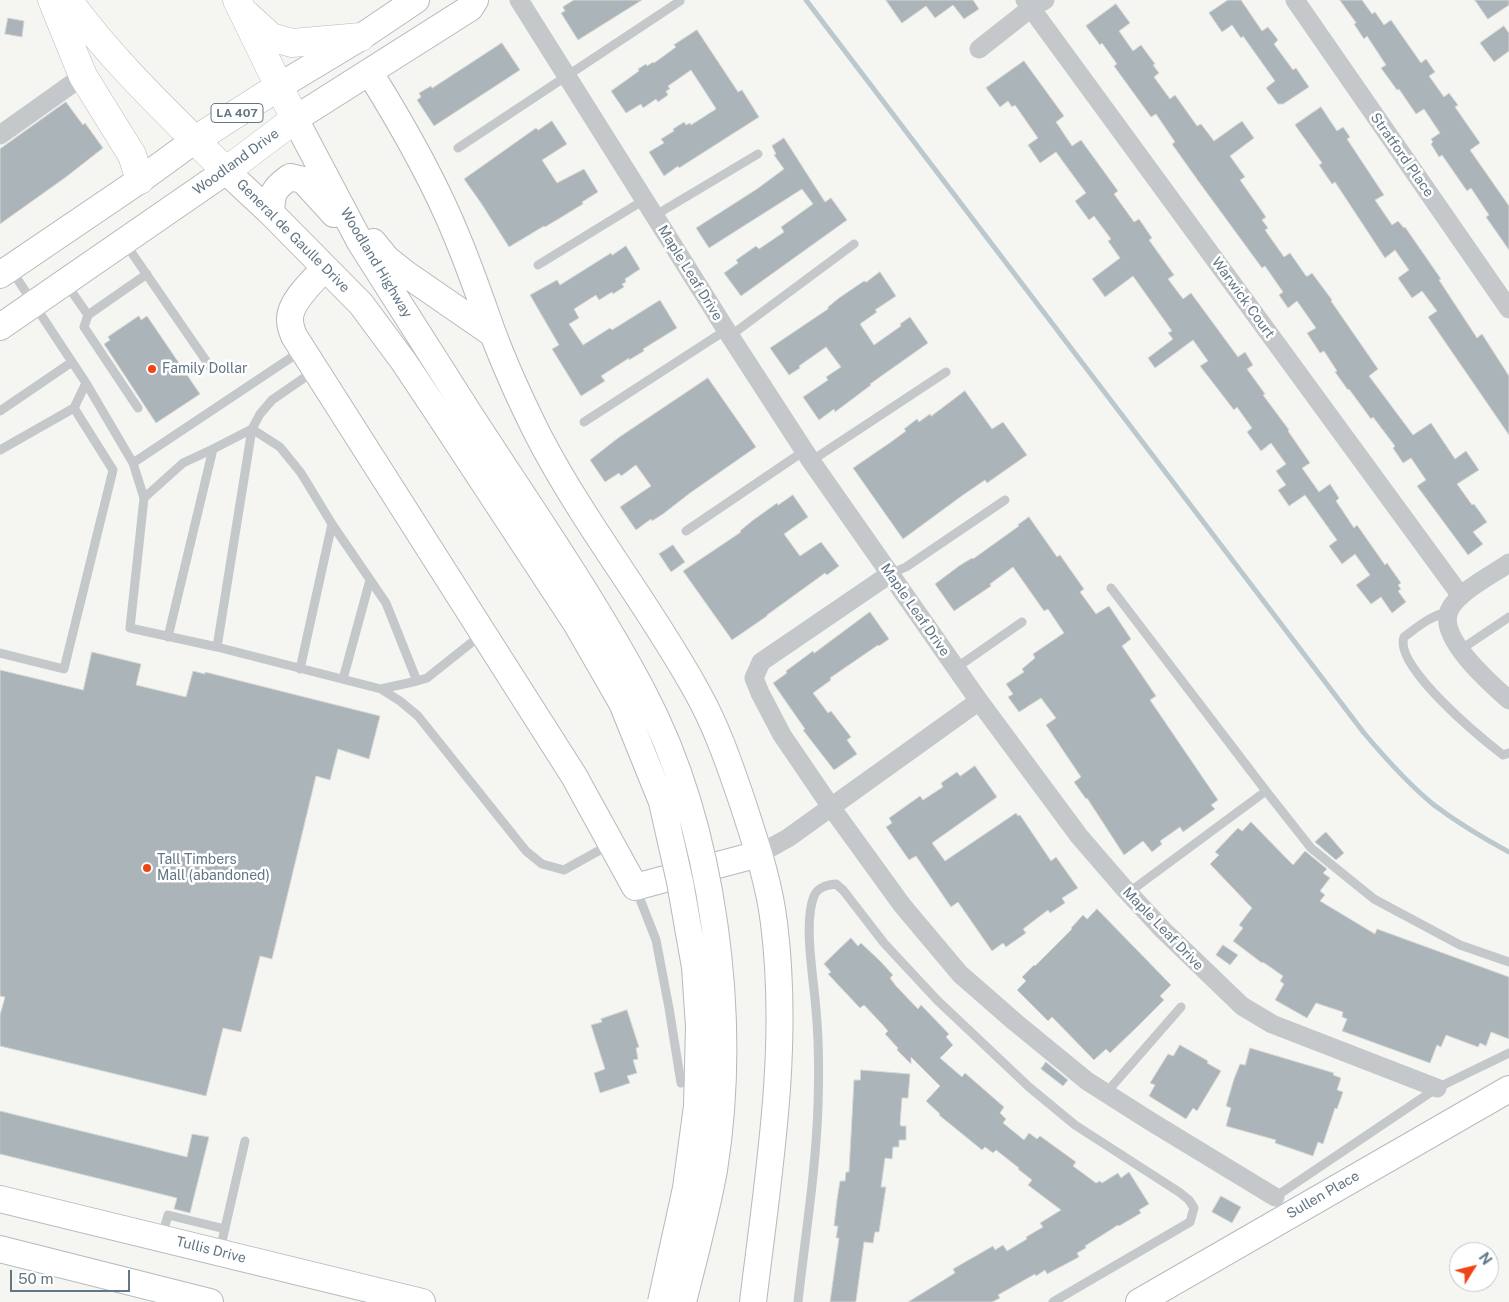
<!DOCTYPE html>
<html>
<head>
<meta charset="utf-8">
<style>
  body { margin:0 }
  #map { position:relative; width:1509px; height:1302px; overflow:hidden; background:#f5f5f1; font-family:"Public Sans",sans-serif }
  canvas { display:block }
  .north { position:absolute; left:1449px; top:1242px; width:50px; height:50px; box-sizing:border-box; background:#fff; border:1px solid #c0c8ce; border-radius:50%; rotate:54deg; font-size:14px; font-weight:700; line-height:20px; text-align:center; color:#627685 }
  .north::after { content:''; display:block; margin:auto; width:18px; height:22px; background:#f14415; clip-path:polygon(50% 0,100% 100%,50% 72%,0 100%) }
  .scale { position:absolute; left:10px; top:1270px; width:120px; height:22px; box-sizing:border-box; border:2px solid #627685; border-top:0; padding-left:6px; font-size:15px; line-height:18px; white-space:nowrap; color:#627685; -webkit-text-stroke:4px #fff; paint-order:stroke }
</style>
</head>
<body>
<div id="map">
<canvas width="1509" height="1302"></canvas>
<div class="north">N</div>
<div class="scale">50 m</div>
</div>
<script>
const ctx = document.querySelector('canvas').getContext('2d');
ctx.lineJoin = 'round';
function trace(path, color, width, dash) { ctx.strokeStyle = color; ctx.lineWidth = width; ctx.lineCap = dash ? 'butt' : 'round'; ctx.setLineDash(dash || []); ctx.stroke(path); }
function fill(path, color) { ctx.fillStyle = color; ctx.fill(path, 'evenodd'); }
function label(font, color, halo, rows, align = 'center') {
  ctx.font = font + ' "Public Sans",sans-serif'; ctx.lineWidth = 5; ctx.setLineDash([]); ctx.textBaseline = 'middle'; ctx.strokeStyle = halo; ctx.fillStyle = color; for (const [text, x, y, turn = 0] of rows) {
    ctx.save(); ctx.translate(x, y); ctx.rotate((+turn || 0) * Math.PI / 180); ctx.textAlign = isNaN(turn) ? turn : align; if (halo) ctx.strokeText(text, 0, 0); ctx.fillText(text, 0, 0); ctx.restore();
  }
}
trace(new Path2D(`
  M806,0L1364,733C1386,759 1408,784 1434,805C1458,823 1483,838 1509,852`), '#bbc8cd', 5);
const building = new Path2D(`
  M574,0H642L578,40L561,13L565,11L563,7Z
  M886,0H973L979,9L964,19L953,5L935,18L926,6L902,23Z
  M1228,0H1241L1262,31L1268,27L1278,40L1274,44L1293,70L1296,68L1309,87L1283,104H1278L1266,88L1275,81L1243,36L1241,38L1232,25L1222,32L1209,13Z
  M1340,0H1362L1372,14L1375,12L1384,25L1391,20L1421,63L1426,59L1435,72L1429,76L1444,97L1449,93L1458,105L1455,107L1480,143L1470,150L1509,206V250L1486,217L1489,215L1471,188L1467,191L1442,155L1439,157L1431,144L1433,142L1431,139L1440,133L1424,109L1416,114L1399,89L1397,90L1381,68L1386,65L1367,36L1364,39L1354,24L1356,23Z
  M1475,0H1509V5L1488,19Z
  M1116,4L1130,23L1119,31L1133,51L1141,45L1155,64L1153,65L1159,73L1154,77L1170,99L1175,95L1197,126L1201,124L1214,141L1242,121L1254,138L1230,156L1245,177L1240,180L1266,217L1262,220L1268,228L1265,230L1284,257L1290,253L1306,276H1308L1312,273L1332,300L1331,301L1378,369L1369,376L1413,435L1431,423L1455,459L1466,451L1479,470L1457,484L1472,505L1474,504L1487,522L1473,532L1483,544L1468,555L1417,486L1426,480L1411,458L1403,463L1393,448L1395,446L1373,417L1371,419L1349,389L1348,390L1335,372L1337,371L1324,351L1320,353L1307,333L1316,328L1297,301L1288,308L1279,295L1283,292L1265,266L1262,268L1199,182L1172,144L1175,142L1156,114L1151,117L1114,66L1117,64L1102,43L1100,45L1086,26Z
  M8,18L24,21L22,37L5,34Z
  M1504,26L1509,33V51L1494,62L1480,43Z
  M697,30L738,92L742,90L759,117L679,168L678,166L664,176L649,152L664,143L661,139L674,131L673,129L684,122L686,125L690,123L691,125L716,109L715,107L691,70L668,86L670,89L666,91L668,95L658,102L656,99L643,108L641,104L626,113L611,91L639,71L638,69L646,64L647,66L653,62L654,63L676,47L674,45Z
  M502,43L520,70L434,126L417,100L421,97L419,93L431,86L432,88Z
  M1024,61L1064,116L1056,122L1072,146L1081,140L1118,191L1114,194L1134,222L1139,219L1152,238L1149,240L1174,275L1168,279L1183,299L1191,293L1238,357L1245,352L1253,365L1247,369L1265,394L1263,395L1289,430L1288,431L1310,463L1302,468L1319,492L1330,484L1339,498L1336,501L1354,528L1357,525L1385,565L1387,563L1401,583L1398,585L1401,589L1398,591L1406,602L1392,613L1381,597L1371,604L1356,585L1370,575L1355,554L1342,564L1329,546L1337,540L1305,495L1289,506L1278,490L1286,485L1276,471L1286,464L1271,443L1261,451L1247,432L1252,428L1237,407L1234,410L1200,366L1208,361L1193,340L1155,368L1148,358L1173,339L1168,333L1172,331L1133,276L1105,297L1092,279L1120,258L1108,241L1111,239L1094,216L1089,220L1075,201L1086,193L1056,152L1040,163L1028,145L1038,138L1015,105L1012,107L1008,101L1000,107L986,88Z
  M66,102L83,125L85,123L103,148L66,177L0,224V149Z
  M1321,107L1337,131L1343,127L1350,137L1347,139L1384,195L1375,200L1392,225L1398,221L1404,228L1405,227L1441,279L1439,280L1477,338L1482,334L1509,376V435L1428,317L1437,311L1422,291L1412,298L1398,278L1409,270L1395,250L1385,258L1335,182L1332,184L1319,165L1322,163L1295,125Z
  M552,121L567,144L542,160L557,183L584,169L598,192L582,202L583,204L545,227L544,226L509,247L481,203L464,179L536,128L538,130Z
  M784,138L825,202L831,198L847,220L741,296L724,273L738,263L736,260L756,246L759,249L784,232L781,227L813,204L802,189L709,248L696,228L757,189L784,169L774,155L776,154L772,146Z
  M626,246L640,269L625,279L626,282L622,284L624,287L613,294L612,292L599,300L596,295L574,309L579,318L569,324L583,345L610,328L612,330L660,300L677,328L643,349L644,351L629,360V358L601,376L605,381L581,396L552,349L559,345L530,295L557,280L560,285L611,253L612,255Z
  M880,272L896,296L875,310L877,312L860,324L874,345L901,326L900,324L910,317L928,343L870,384L871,385L835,412L834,409L819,420L803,397L828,380L826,377L841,367L826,347L799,366L800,368L789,375L770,348L828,309V307L839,298L864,281L866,282Z
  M139,316L141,320L147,316L200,394L156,423L104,344L110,340L108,337Z
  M708,378L756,447L690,493L663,514L652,521L651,519L636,530L620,507L651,486L636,465L621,476L619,473L605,482L590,460L618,438Z
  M965,391L992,429L1003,422L1027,455L987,483L985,480L963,495L903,539L853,468L891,442L906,431L904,429L917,419L919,422L930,414L931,416Z
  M793,495L808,517L784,534L800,556L821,542L839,566L827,575L825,573L767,615V616L732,640L683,571L741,532L740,531L752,521L777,503L778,505Z
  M1029,517L1057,557L1060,555L1084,589L1080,592L1096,614L1109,606L1131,639L1122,646L1156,696L1150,700L1218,800L1211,805L1215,809L1183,832L1180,827L1160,841L1162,844L1152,852L1143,841L1124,855L1087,798L1086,799L1074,782L1081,777L1046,725L1056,718L1041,698L1019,712L1008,697L1013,694L1006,684L1024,672L1022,669L1035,658L1033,654L1064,633L1048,609L1044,611L1013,567L990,584L991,586L954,611L935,584L959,566L972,558L973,559L1019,526L1018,525Z
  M673,545L685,562L671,572L659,554Z
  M870,612L889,639L879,646L878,645L830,678L831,680L813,693L828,713L831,711L851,737L847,740L857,754L834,770L803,730L805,729L773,683L787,673L786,671L813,651L814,653Z
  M92,652L141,664L136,685L186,697L193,671L205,674V672L380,716L369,759L338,749L330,780L316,776L272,959L260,956L241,1032L223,1028L206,1096L0,1046V1015L5,997L0,996V670L83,690Z
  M975,766L997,797L932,843L945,861L1016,813L1018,816L1020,815L1051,861L1056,857L1078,888L1062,898L1065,903L1050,913L1048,910L1023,929L1026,933L1006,947L1003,943L992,951L958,902L951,907L916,856L909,860L886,827L892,823L889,818L920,796L923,800L943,787L941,783L957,772L960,776Z
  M1251,822L1293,865L1305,851L1327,869L1323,873L1330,878L1320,891L1325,895L1320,901L1375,934L1377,929L1509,977V1039L1491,1032L1486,1046L1480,1043L1478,1047L1446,1035L1441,1047L1437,1045L1430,1063L1342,1031L1347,1019L1342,1017L1343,1012L1316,1003L1307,1018L1275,1000L1284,984L1280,981L1283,976L1263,962L1262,963L1233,941L1243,928L1239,925L1252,908L1210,864L1219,855L1215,852L1238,828L1242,831Z
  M1326,832L1344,853L1336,860L1315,842Z
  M1097,909L1171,985L1160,996L1164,1000L1138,1026L1110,1053L1106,1049L1094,1060L1052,1017L1048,1021L1017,990L1026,981L1022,977L1034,965L1035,966L1072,929L1071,928L1083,915L1087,919Z
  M851,938L858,946L861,943L880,961L893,975L890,978L896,986L918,1009L921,1005L949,1034L946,1037L953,1045L940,1058L962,1077L965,1073L1004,1107L1000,1113L1006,1119L1003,1123L1024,1140L1029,1133L1037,1139L1040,1136L1076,1162L1073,1166L1096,1183L1100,1181L1102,1183L1118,1173L1121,1178L1129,1172L1149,1204L1139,1210L1141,1213L1119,1226L1118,1225L1085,1246L1086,1248L1077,1253L1079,1257L1047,1274L1045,1270L1036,1276L1035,1274L998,1295L1000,1298L992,1302H908L955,1273L953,1269L993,1246L995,1250L1003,1245L1007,1251L1027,1239L1026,1237L1043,1227L1040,1223L1061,1210L1028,1185L1032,1180L1018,1169L1019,1168L996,1150L993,1153L985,1147L982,1150L939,1115L940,1114L926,1101L940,1086L911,1057V1064L897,1050L898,1048L885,1034L888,1031L882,1024L864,1005L860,1008L828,974L831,972L824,964Z
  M1223,945L1238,955L1230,965L1216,955Z
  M627,1010L639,1047L636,1048L638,1059L633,1060L637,1073L627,1076L630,1083L600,1093L594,1073L605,1069L591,1025L602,1022L601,1019Z
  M1180,1045L1208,1061L1207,1063L1221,1071L1197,1111L1193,1108L1186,1119L1149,1096L1155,1085L1150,1083L1168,1054L1173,1056Z
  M1250,1048L1334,1073L1333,1075L1341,1078L1337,1090L1343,1092L1337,1109L1335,1108L1323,1144L1318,1142L1313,1156L1275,1143L1276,1140L1226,1126L1231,1108L1226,1106L1234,1079L1240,1064L1245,1065Z
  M1046,1062L1068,1080L1063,1086L1041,1069Z
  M861,1070L910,1074L908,1098H902L900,1124L901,1126H906V1140H899V1147H893L892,1159L885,1158L881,1187H886L879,1232H875L873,1243L864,1242L856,1301L855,1302H830L839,1238H836L838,1226H834L837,1200L840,1181H845L846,1172H849L854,1080H860Z
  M0,1111L187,1157L192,1134L209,1137L190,1213L174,1209L177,1198L0,1154Z
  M1221,1196L1241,1207L1232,1223L1212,1212Z`);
fill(building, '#abb4b9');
trace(building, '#d7d7d4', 1);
const secondary = new Path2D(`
  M370,73C403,126 434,180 457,237C470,268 481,300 492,331C505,366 521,401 538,435C584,524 648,603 696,690C716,725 729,763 742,801C755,841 769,881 774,923C790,1049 768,1177 753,1302
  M278,87L361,37L416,0
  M271,213C272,193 273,189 290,177L303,180L334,214
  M373,242L387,259L406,274L493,334
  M325,268C313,281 289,302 290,320C290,326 292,331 294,336L574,776L635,887L759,854
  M0,275L140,180L195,140
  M0,327L226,171L271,213L361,304L404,362L442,419
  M463,404L360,242L295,119L470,8L475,0
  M0,1199L422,1302
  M0,1249L210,1302
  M1139,1302L1509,1089`);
const primary = new Path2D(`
  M52,0L83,76L132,155L140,180
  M68,0C114,63 171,116 226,171L295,119L237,0
  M247,15L271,37L292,43L361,37
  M195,140L278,87`);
trace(secondary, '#b4babe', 28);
trace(primary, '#b7bbbf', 29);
trace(new Path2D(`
  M458,148L680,1
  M654,216L758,154
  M125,243L211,368
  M538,265L644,200
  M12,271L86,383L133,463L144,498L130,628L217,647L381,689L417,681L427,678L481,635
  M67,285L88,315L84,327L138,408
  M88,315L147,274
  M730,336L854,244
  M0,411L72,362
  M584,422L726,330
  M252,429L280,447L301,473L332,524L386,603L417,681
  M0,450L74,408
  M811,461L946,372
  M133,463L301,351
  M144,498L183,463L213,449
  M686,531L804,451
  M890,574L906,567L1005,500
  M1111,588L1266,791L1128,893
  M1448,612C1430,616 1419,626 1404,637C1393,666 1481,738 1503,755L1509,753
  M168,637L213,449L252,429
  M217,647L252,429L260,414L272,400L314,371
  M1460,650L1509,617
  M0,653L64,669L113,470L74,408L86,383
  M956,668L1022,622
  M300,669L332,524
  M343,679L370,580
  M381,689L400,701L418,716L526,851L542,864L564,870L609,845
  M1266,791L1311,848L1374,899L1460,945L1509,962
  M636,889L656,940L669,1008L681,1083
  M1106,1093L1181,1007
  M1275,1197L1437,1088L1509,1053
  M162,1236L168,1215L225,1229
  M220,1250L245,1141
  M798,1302C805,1237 816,1171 818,1105C819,1074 819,1041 816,1010C814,980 803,923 814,896C818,887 827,885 836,884L843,890L884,943L937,1000L1029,1087L1075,1125L1179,1192L1189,1200L1194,1208L1190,1222L1053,1302`), '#c4c8cb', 9);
trace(new Path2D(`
  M519,0L730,336L811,461L979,701L1079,836L1123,887L1163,930L1242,1006L1272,1024L1437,1088
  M1025,0L1461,596
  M1295,0L1509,309
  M979,49L1031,8L1045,0
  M0,135L83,76
  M1509,563C1492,575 1457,592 1449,611C1438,638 1491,684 1509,700
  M890,574L761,662L754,678L760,693L782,735L831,807L902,905L960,974L1015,1022L1087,1081L1150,1121L1275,1197
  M759,854L788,838L979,701`), '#c4c8cb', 19);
trace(secondary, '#fff', 26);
trace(primary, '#fff', 28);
const secondaryBridge = new Path2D(`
  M463,404C524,499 590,592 643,692C715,828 738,1019 714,1170C706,1214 694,1258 683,1302
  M442,419L576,623L622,703L662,802L680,882L695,967L699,1027L697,1106L686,1188L661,1302`);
trace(secondaryBridge, '#b4babe', 28, []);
trace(secondaryBridge, '#fff', 26);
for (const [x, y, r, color] of [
  [152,369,5,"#f14415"],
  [147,868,5,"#f14415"]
]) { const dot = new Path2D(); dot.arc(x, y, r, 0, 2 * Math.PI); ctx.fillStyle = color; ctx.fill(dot); trace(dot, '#fff', 2); }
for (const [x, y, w] of [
  [237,113,52]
]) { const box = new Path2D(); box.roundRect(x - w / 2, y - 9.5, w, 19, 4); ctx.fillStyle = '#fff'; ctx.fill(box); trace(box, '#627685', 1); }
label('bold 12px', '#627685', null, [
  ["LA 407",237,113]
]);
label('14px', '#627685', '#fff', [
  ["Stratford Place",1402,155,55],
  ["Woodland Drive",236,162,-36],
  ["General de Gaulle Drive",293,236,45],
  ["Woodland Highway",376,263,59],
  ["Maple Leaf Drive",690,273,58],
  ["Warwick Court",1243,298,54],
  ["Maple Leaf Drive",915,610,55],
  ["Maple Leaf Drive",1163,929,46],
  ["Sullen Place",1323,1195,-30],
  ["Tullis Drive",211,1250,14]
]);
label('14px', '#627685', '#fff', [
  ["Family Dollar",162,369],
  ["Tall Timbers",157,860],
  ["Mall (abandoned)",157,876]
], 'left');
</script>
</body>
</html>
